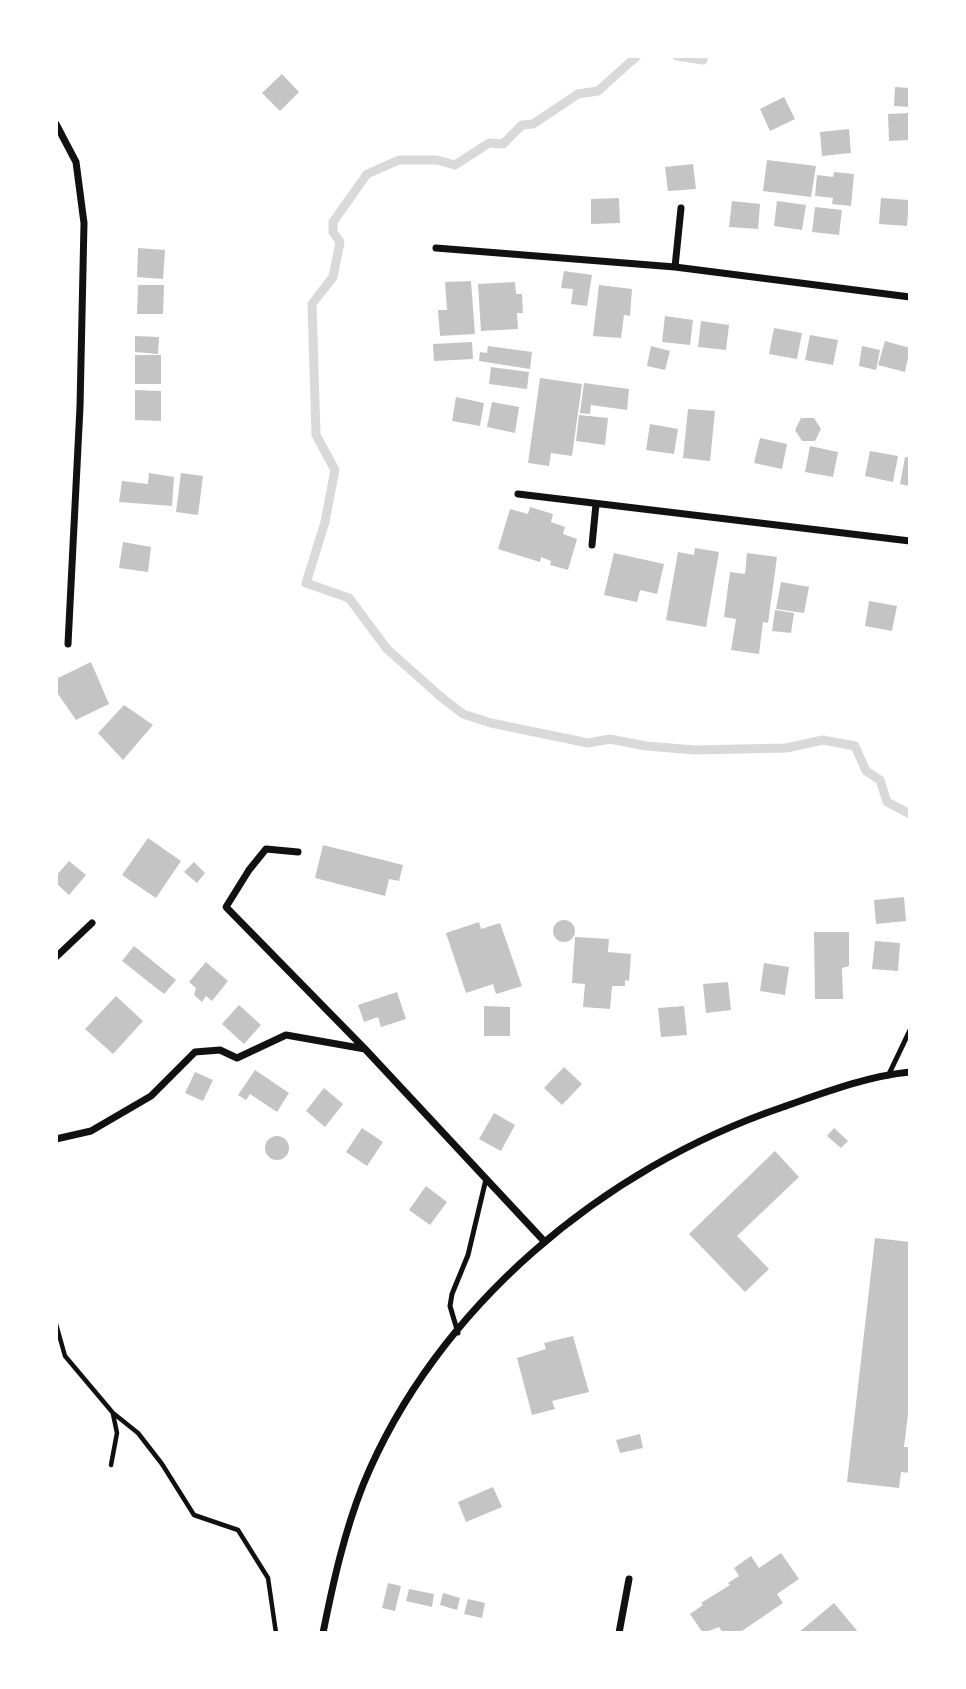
<!DOCTYPE html>
<html>
<head>
<meta charset="utf-8">
<style>
  body { margin:0 }
  #map { position:relative; width:966px; height:1689px; overflow:hidden; background:#fff; font-family:Karla,sans-serif }
  canvas { display:block }
  .frame { position:absolute; inset:0; border:58px solid #fff; pointer-events:none }
</style>
</head>
<body>
<div id="map">
<canvas width="966" height="1689"></canvas>
<div class="frame"></div>
</div>
<script>
const ctx = document.querySelector('canvas').getContext('2d');
ctx.lineJoin = 'round';
function trace(path, color, width, dash) { ctx.strokeStyle = color; ctx.lineWidth = width; ctx.lineCap = dash ? 'butt' : 'round'; ctx.setLineDash(dash || []); ctx.stroke(path); }
function fill(path, color) { ctx.fillStyle = color; ctx.fill(path, 'evenodd'); }
trace(new Path2D(`
  M637,56L598,91L578,94L533,124L522,125L503,144L489,143L455,165L437,160H399L367,174L333,222V232L340,242L333,277L312,304L316,435L335,470L325,522L306,583L349,598L387,649L441,697L463,714L491,723L588,743L610,739L646,746L695,750L786,748L823,740L855,746L866,771L880,780L887,802L910,814
  M677,56L703,60V56`), '#d9d9d9', 9);
fill(new Path2D(`
  M282,74L299,92L280,111L262,93Z
  M895,87L910,88V107L894,106Z
  M784,97L795,119L770,131L760,109Z
  M910,113V140L889,141L888,114Z
  M849,129L851,153L822,156L820,132Z
  M767,160L816,166L811,197L763,191Z
  M693,164L696,189L668,191L665,167Z
  M834,172L854,174L851,206L832,204L833,198L815,196L817,175L833,177Z
  M619,198L620,223L591,224V199Z
  M881,198L909,200L907,226L879,224Z
  M732,201L760,204L758,229L729,227Z
  M777,201L806,205L802,230L774,226Z
  M815,207L842,210L839,235L812,232Z
  M138,248L165,250L163,279L137,277Z
  M564,271L592,275L587,306L571,304L573,289L561,288Z
  M471,281L475,334L440,336L438,310H447L445,282Z
  M515,282L516,294H522L523,313H517L518,329L481,331L478,284Z
  M138,285H164L163,314H137Z
  M599,285L632,289L630,316L624,315L621,338L593,336Z
  M665,316L693,320L690,345L662,342Z
  M701,321L729,325L726,350L698,347Z
  M774,328L802,333L797,359L769,354Z
  M810,335L838,340L833,365L805,360Z
  M135,336L159,337L158,354L135,352Z
  M885,341L910,348L905,372L878,365Z
  M472,342L473,359L434,361L433,344Z
  M488,346L532,352L530,369L479,361L480,352L487,353Z
  M651,346L670,351L665,370L647,366Z
  M862,346L880,350L876,370L859,366Z
  M135,355H161V384H135Z
  M491,367L529,372L527,389L489,384Z
  M540,378L582,384L572,456L551,453L549,466L528,463Z
  M584,383L629,389L627,410L591,405L590,414L580,413Z
  M135,390L161,391V421L135,420Z
  M456,397L484,403L480,426L452,421Z
  M492,402L519,407L515,433L487,427Z
  M688,409L715,411L710,461L683,458Z
  M579,415L608,418L605,445L576,441Z
  M801,418H814L821,429L815,441H802L795,430Z
  M650,424L678,429L674,454L646,450Z
  M760,438L787,444L782,469L754,463Z
  M810,446L838,452L833,477L805,472Z
  M870,451L898,456L893,482L865,476Z
  M905,457L910,458V486L900,484Z
  M149,473L174,477L172,506L119,502L122,481L148,484Z
  M181,473L203,476L198,515L176,512Z
  M530,507L553,514L551,522L565,527L563,534L577,539L568,570L550,565L551,561L541,557L540,562L498,549L510,509L528,514Z
  M123,542L151,547L148,572L119,568Z
  M695,548L719,552L706,627L666,620L678,552L694,555Z
  M614,553L664,564L657,594L640,590L637,602L604,595Z
  M747,553L777,557L768,623L763,622L759,654L731,650L736,619L724,617L730,572L745,574Z
  M781,582L809,587L804,613L776,609Z
  M869,601L897,606L892,631L865,626Z
  M775,610L794,613L791,633L772,631Z
  M91,662L109,704L76,720L56,691V679Z
  M124,705L153,725L123,760L98,733Z
  M148,838L181,861L156,898L122,875Z
  M323,845L403,865L399,881L389,879L385,896L315,878Z
  M69,861L86,875L69,895L56,883V876Z
  M194,862L205,873L197,883L184,872Z
  M904,897L906,921L876,924L874,900Z
  M553 931a11 11 0 1 1 22 0a11 11 0 1 1-22 0Z
  M479,922L481,929L500,923L522,986L496,994L493,984L466,993L446,933Z
  M814,932H849V966L842,968L843,999H815Z
  M575,937L609,939L608,952L631,954L629,981L625,980V986H612L610,1009L583,1007L585,984L572,983Z
  M875,941L900,943L898,971L872,969Z
  M134,946L176,980L164,994L122,961Z
  M206,962L228,981L212,1001L206,996L202,1002L194,995L196,988L189,982Z
  M764,963L789,967L785,995L760,991Z
  M728,982L731,1010L706,1013L703,984Z
  M397,992L406,1019L381,1027L378,1017L364,1022L358,1005Z
  M116,996L143,1021L113,1054L85,1029Z
  M239,1005L261,1025L244,1044L222,1024Z
  M484,1006L510,1007V1036H484Z
  M684,1006L687,1035L661,1037L658,1008Z
  M564,1067L582,1084L562,1105L544,1088Z
  M255,1070L289,1093L277,1112L250,1094L246,1100L238,1095Z
  M195,1072L213,1080L203,1101L185,1093Z
  M324,1088L343,1104L325,1127L306,1111Z
  M494,1113L515,1125L501,1151L479,1139Z
  M362,1128L383,1142L367,1166L346,1152Z
  M834,1128L848,1141L841,1148L827,1136Z
  M265 1148a12 12 0 1 1 24 0a12 12 0 1 1-24 0Z
  M775,1151L799,1177L737,1236L769,1269L745,1292L689,1234Z
  M426,1186L447,1202L430,1225L409,1210Z
  M875,1238L910,1242V1398L904,1447H910V1473L901,1472L899,1488L847,1482Z
  M573,1336L589,1392L552,1401L555,1409L532,1415L517,1358L546,1349L544,1343Z
  M640,1434L643,1448L620,1453L616,1440Z
  M493,1487L502,1507L466,1522L458,1502Z
  M781,1553L799,1579L777,1594L783,1603L739,1633H723L719,1627L703,1633L690,1614L703,1605L701,1603L730,1585L728,1583L739,1576L734,1568L751,1556L759,1568Z
  M388,1583L401,1586L395,1611L382,1608Z
  M409,1589L434,1594L432,1607L406,1601Z
  M443,1593L460,1598L457,1610L440,1605Z
  M468,1599L485,1603L482,1618L464,1614Z
  M834,1603L859,1633H798Z`), '#c4c4c4');
trace(new Path2D(`
  M56,1324L65,1356L113,1413L138,1433L162,1464L194,1515L238,1530L268,1578L276,1633
  M111,1465L117,1433L113,1414`), '#111', 4.5);
trace(new Path2D(`
  M888,1076L910,1030
  M458,1333L450,1306L452,1294L468,1255L486,1179`), '#111', 5);
trace(new Path2D(`
  M56,124L76,162L84,223L80,407L68,644
  M436,248L675,267L910,297
  M675,267L681,208
  M518,494L910,541
  M592,545L596,504
  M298,852L266,849L249,870L226,907L365,1049L544,1241
  M56,957L92,923
  M56,1139L91,1131L151,1096L195,1052L220,1050L237,1058L286,1035L365,1049
  M323,1633C333,1583 344,1533 363,1485C436,1307 603,1168 783,1107C823,1093 867,1076 910,1072
  M619,1633L629,1579`), '#111', 7);
</script>
</body>
</html>
